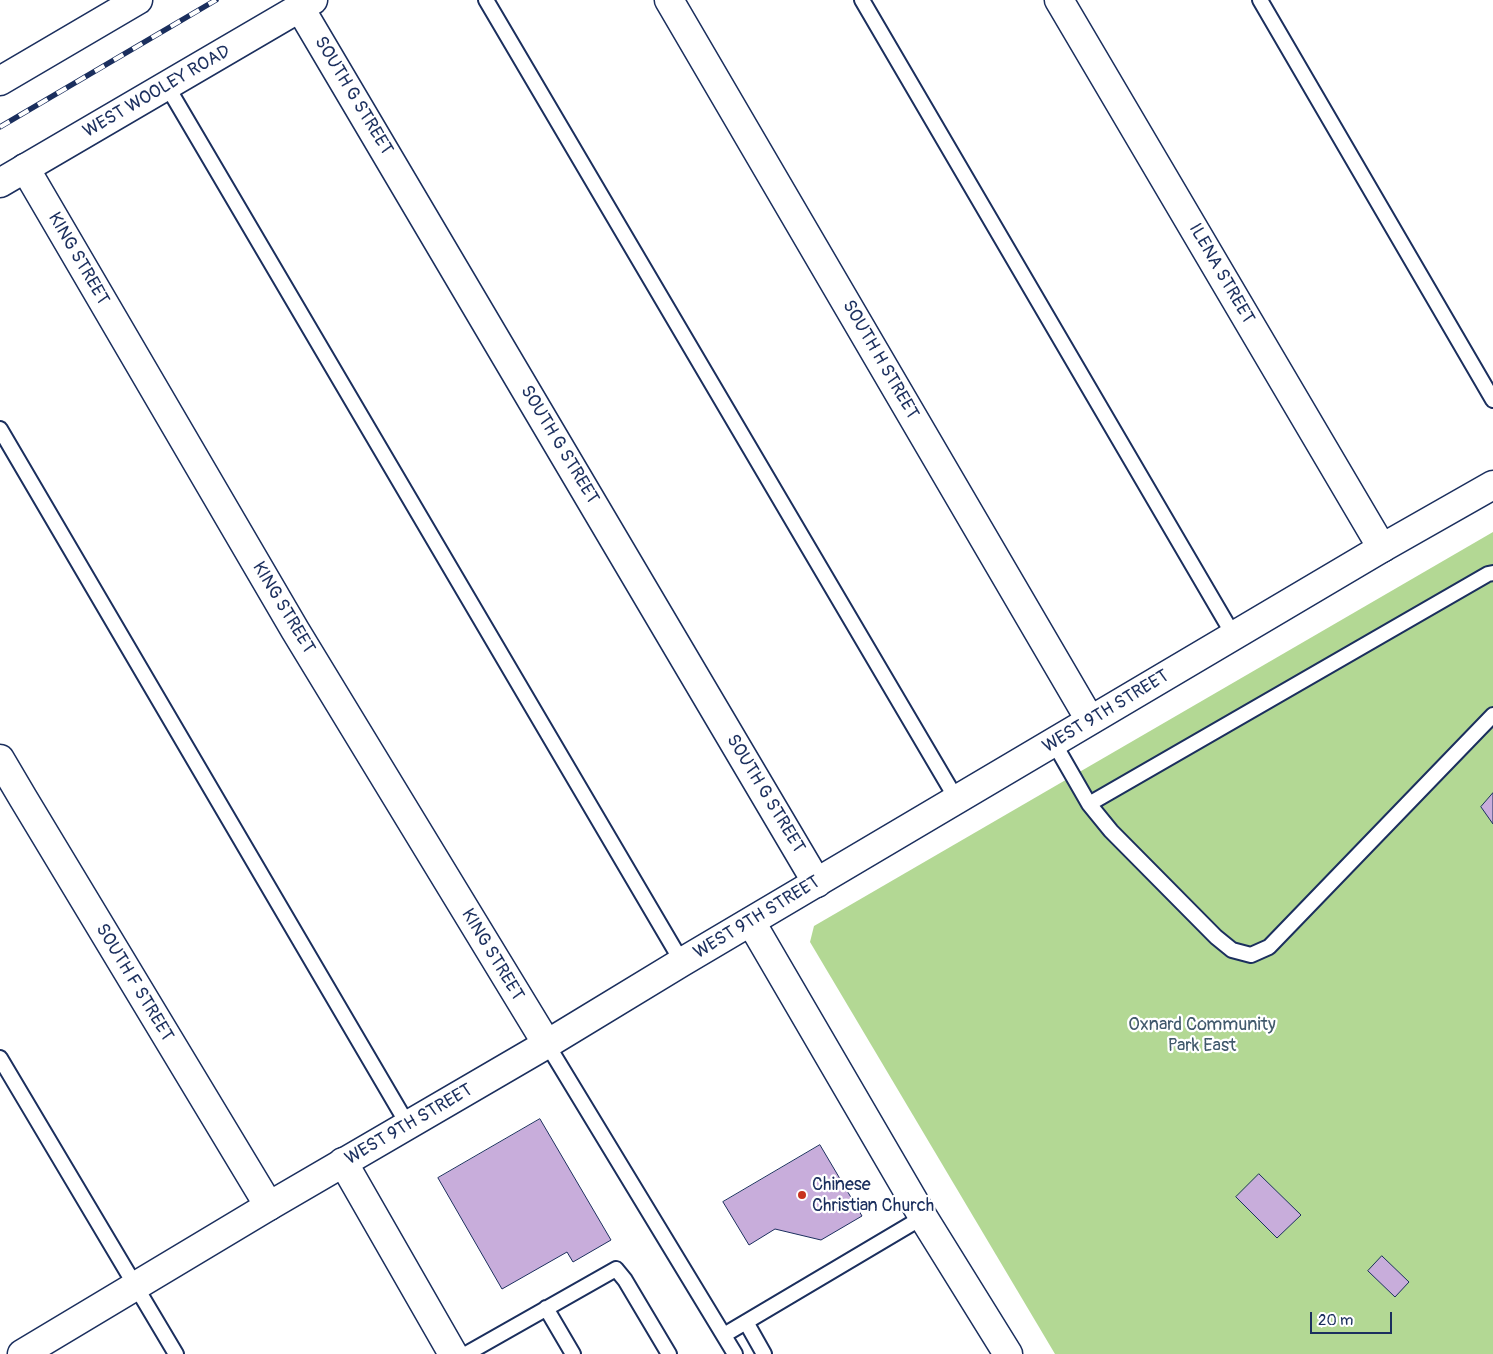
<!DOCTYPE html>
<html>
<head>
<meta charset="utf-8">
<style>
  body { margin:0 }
  #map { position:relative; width:1493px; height:1354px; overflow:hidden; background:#fff; font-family:Pangolin,sans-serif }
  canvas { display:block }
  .scale { position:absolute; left:1310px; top:1312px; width:82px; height:22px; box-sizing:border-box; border:2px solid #1b2f5e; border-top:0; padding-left:6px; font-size:15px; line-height:18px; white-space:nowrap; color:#1b2f5e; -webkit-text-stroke:4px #fff; paint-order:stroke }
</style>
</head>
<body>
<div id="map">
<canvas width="1493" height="1354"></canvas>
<div class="scale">20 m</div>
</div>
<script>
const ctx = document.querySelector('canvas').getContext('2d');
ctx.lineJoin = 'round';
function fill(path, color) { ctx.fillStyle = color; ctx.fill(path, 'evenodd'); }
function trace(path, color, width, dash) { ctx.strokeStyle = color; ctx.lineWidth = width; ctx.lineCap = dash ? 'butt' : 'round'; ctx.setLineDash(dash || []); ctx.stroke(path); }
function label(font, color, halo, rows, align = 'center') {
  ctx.font = font + ' Pangolin,sans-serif'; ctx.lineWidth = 4.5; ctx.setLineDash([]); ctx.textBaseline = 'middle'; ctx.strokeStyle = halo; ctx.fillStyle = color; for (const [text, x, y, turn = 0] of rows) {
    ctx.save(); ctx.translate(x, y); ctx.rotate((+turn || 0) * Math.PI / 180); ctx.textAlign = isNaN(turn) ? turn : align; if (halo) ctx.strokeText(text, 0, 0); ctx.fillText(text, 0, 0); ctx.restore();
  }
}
fill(new Path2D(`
  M1493,532V1354H1055L810,942L814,926Z`), '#b3d894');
const building = new Path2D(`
  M1493,793V824L1481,807Z
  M540,1119L611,1240L573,1262L567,1252L502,1289L438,1178Z
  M820,1145L862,1216L821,1240L775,1229L749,1245L723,1202Z
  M1259,1174L1301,1215L1277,1238L1236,1197Z
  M1382,1256L1409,1282L1395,1297L1368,1271Z`);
fill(building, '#c8addb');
trace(building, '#1b2f5e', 1);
const service = new Path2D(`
  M486,0L957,800
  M862,0L1234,636
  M1260,0L1493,400
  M167,86L682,962
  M0,429L408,1125
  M1054,743L1089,804L1111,831L1216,937L1232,950L1251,955L1269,947L1493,715
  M1089,804L1488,574L1493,573
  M547,1044L735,1354
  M0,1058L176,1354
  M546,1308L573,1354
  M746,1322L764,1354
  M724,1335L923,1217
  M466,1354L616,1269L625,1280L669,1354`);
const minor = new Path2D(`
  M669,0L1090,720
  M1059,0L1382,548
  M300,8L817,883
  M25,168L295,630L547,1044
  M0,759L23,798L269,1206
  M751,922L923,1217L1008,1354
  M343,1162L453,1354`);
const tertiary = new Path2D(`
  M22,1354L269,1206L547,1044L682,962L1382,548L1493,485`);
const secondary = new Path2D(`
  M0,81L138,0
  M0,183L313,0`);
trace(service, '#1b2f5e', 18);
trace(minor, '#1b2f5e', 31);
trace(tertiary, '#1b2f5e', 31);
trace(secondary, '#1b2f5e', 31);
trace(service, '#fff', 14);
trace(minor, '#fff', 28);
trace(tertiary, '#fff', 28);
trace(secondary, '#fff', 28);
const rail = new Path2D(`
  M0,127L216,0`);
trace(rail, '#1b2f5e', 5.5);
trace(rail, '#fff', 4, [11]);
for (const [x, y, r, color] of [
  [802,1195,5,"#c8321e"]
]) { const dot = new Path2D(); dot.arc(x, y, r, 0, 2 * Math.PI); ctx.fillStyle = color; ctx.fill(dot); trace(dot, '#fff', 2); }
label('18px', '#1b2f5e', '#fff', [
  ["WEST WOOLEY ROAD",157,92,-30],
  ["SOUTH G STREET",353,96,59],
  ["KING STREET",78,259,60],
  ["ILENA STREET",1221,274,60],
  ["SOUTH H STREET",880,360,60],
  ["SOUTH G STREET",559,445,59],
  ["KING STREET",283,608,59],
  ["WEST 9TH STREET",1106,712,-31],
  ["SOUTH G STREET",765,794,59],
  ["WEST 9TH STREET",757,918,-31],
  ["KING STREET",492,955,59],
  ["SOUTH F STREET",134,983,59],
  ["WEST 9TH STREET",409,1125,-30]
]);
label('18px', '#41596c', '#fff', [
  ["Oxnard Community",1202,1025],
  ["Park East",1202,1046]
]);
label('18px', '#1b2f5e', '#fff', [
  ["Chinese",812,1185],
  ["Christian Church",812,1206]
], 'left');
</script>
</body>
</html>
